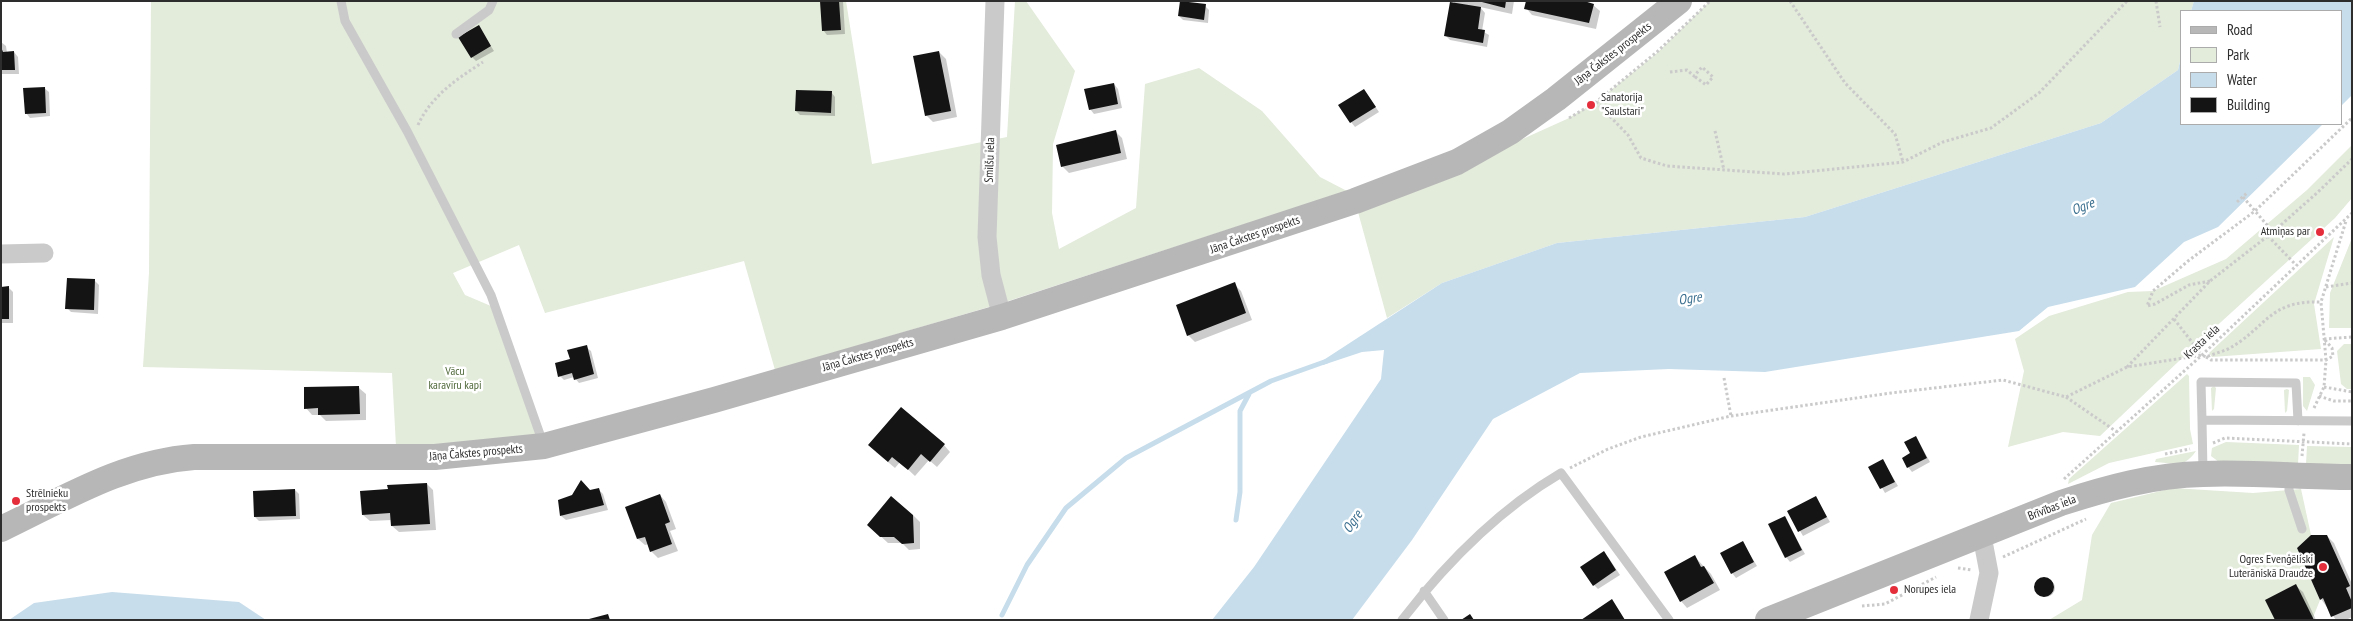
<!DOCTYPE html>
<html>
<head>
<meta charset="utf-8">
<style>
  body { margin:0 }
  #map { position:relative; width:2353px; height:621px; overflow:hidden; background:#fff; font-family:"PT Sans Narrow",sans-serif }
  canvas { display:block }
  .frame { position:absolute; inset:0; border:2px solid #2d2d2d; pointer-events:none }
  .legend { position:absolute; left:2180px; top:10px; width:162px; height:115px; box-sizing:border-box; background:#fff; border:1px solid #ababab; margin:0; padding:6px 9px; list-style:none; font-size:15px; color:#2d2d2d }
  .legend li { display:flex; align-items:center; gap:10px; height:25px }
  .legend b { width:25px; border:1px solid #ababab }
</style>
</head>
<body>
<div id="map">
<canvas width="2353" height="621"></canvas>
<div class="frame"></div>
<ul class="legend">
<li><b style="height:6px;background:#b7b7b7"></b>Road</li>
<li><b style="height:14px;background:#e3ebdb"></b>Park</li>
<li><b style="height:14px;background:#c7ddeb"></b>Water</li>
<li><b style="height:14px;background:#141414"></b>Building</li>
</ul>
</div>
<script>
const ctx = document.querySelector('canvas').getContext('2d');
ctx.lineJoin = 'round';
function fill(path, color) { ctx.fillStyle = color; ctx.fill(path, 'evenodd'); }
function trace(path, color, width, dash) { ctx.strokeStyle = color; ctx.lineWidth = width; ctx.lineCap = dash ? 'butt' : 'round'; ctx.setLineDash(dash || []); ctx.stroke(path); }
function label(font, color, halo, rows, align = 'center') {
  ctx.font = font + ' "PT Sans Narrow",sans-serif'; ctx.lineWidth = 5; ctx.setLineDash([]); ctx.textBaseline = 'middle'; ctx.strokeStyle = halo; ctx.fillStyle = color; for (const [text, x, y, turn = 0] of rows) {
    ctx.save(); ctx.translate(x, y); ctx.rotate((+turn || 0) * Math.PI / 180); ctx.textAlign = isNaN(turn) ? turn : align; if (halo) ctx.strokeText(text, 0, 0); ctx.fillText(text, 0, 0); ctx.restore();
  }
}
fill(new Path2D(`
  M151,1H846L872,164L1007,137L1015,1H1026L1075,71L1053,144L1052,213L1059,249L1136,208L1145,84L1199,68L1262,111L1320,177L1347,191L999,304L775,370L744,261L545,313L519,245L453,273L465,295L498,309L541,436L456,445L396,446L392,373L143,367L149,273Z
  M1710,1H2194L2191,11H2182V53L2178,70L2101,123L1805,217L1557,243L1442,283L1387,318L1355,201L1516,142L1567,119L1596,102L1657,53Z
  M2352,145V198L2335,218L2198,343L2100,436L2063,432L2008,447L2024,371L2015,339L2049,316L2128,292L2153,291L2226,259L2307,190Z
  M2334,237L2314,304L2321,349L2212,357L2209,353Z
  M2352,238V328H2329L2330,293Z
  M2344,344H2352V389H2347L2341,384L2337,351Z
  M2187,374L2189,376L2190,429L2193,444L2109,463L2068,484L2069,479Z
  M2303,377H2310L2315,385L2307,411L2303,406Z
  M2214,386L2216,388L2214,409L2212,411L2211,388Z
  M2287,389L2289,390L2287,411L2285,413L2284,390Z
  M2226,442L2299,445L2298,464L2219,462L2211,456L2212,448Z
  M2307,446L2352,447V465L2306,464Z
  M2196,451C2184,469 2174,463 2155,462L2156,459Z
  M2173,488L2253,493L2301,489L2311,535L2297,548L2320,600L2312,620H2049L2082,600L2092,535L2111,503Z`), '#e3ebdb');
fill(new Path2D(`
  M2194,1H2352V95L2342,105V11H2191Z
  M2182,53V124H2323L2218,227L2184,242L2135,287L2048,307L2019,331L1765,372L1669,369L1580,373L1493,419L1412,540L1352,620H1212L1254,567L1381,379L1384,350L1362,352L1323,365L1322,361L1442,283L1557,243L1805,217L2101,123L2178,70Z
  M112,592L239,602L266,620H9L34,603Z`), '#c7ddeb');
fill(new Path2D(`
  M821,1H843L845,34L827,35L823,30Z
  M1453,1H1514L1512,14L1480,7L1485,13L1482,31L1489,35L1487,47L1450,40L1446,36L1455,4Z
  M1593,5L1600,11L1596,29L1532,15L1526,8Z
  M1205,6L1209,10L1208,23L1183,20L1179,16Z
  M478,26L494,51L476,61L472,57Z
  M1,42L6,46L7,53L14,52L18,57L19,74H1Z
  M939,52L946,59L957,117L933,122L926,115Z
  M1114,84L1118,89L1122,108L1094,114L1090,109Z
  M44,88L49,92L50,116L30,118L26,113Z
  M1364,90L1379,112L1355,127L1351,122Z
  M831,92L835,97V116L800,115L796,111Z
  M1116,132L1122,138L1127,159L1069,173L1062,166Z
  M95,281L99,285L98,314L71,312L67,308Z
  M1234,284L1241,291L1252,320L1195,342L1188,335Z
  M1,288H9L13,292V323H1Z
  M586,347L591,351L598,378L579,383L574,377L564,380L560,376Z
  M359,388L366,394V420L326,421L320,415H312L306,408Z
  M1916,437L1930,462L1912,472L1908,467Z
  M944,445L950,452L937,467L929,460L915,476L900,462L895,468L876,452Z
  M1883,461L1898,486L1885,493L1870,467Z
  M427,484L433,490L436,530L399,532L392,526V520L370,521L363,515L389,490Z
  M295,490L299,494L300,519L259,521L255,517Z
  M599,490L603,494L608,510L566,520L561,516L590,492Z
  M660,495L666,502L676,529L670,531L678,551L658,558L651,551L649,544L645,545L638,539Z
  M1816,498L1830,522L1803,536L1789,512Z
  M913,515L920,522V549L909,550L902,543H888L875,531Z
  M1784,517L1805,554L1790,562L1786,557Z
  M2327,536L2334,543L2352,584V617L2346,620H2336L2321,599Z
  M1743,543L1757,566L1736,578L1732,573Z
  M1608,557L1620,575L1598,589L1594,585Z
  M1695,557L1711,574L1720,590L1687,608L1681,601Z
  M2037 588a9 9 0 1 1 18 0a9 9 0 1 1-18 0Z
  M2296,586L2303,592L2316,620H2276Z`), '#0003');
trace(new Path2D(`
  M1236,520L1240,492V411L1249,394
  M1002,615L1027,565L1066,508L1126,458L1271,381L1327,361`), '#c7ddeb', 5);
fill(new Path2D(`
  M820,1H839L841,30L822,31Z
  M1180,1L1206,4L1204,20L1178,16Z
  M1478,1H1506L1505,8Z
  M1526,1H1584L1594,4L1589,23L1524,9Z
  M1450,2L1481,7L1478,29L1485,30L1483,43L1444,36Z
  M479,25L491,46L471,58L458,37Z
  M1,47L3,52L14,51L15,70H1Z
  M939,51L951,111L925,116L913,56Z
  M1114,83L1118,104L1089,110L1084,89Z
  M45,87L46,113L25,114L23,88Z
  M1364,89L1376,107L1350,123L1338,105Z
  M796,90L832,91L831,113L795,111Z
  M1116,130L1121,153L1061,167L1056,145Z
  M67,278L95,279L94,310L65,309Z
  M1235,282L1246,313L1187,336L1176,305Z
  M9,286V319H1V287Z
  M587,345L594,374L574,380L572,373L558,377L555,363L570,359L567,350Z
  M359,386L360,414L318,415V408L304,409V387Z
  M901,407L945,444L930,462L921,454L908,470L892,457L888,462L868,445Z
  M1916,436L1927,458L1907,468L1902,458L1910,453L1904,442Z
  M1883,459L1895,482L1880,489L1868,467Z
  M581,480L590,490L599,488L604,505L560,516L558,500L572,495Z
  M427,483L430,524L391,526L390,513L362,515L360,491L388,489L387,485Z
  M295,489L296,516L254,517L253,491Z
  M660,494L670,522L665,524L672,544L650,552L645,537L637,539L625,507Z
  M891,496L913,515L914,543L902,544L894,537H880L867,525Z
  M1816,496L1827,517L1798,532L1787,511Z
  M1785,516L1802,550L1785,558L1768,524Z
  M2311,535H2327L2350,586L2346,588L2352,602V608L2331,617L2323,598L2320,600L2297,548Z
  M1743,541L1754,562L1731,574L1720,553Z
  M1604,551L1616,570L1593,586L1580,567Z
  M1695,555L1701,567L1704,566L1714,583L1680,602L1664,572Z
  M2034 587a10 10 0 1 1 20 0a10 10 0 1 1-20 0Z
  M2296,584L2314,620H2275L2265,600Z
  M1612,599L1625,620H1581Z
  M608,614L610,620H589V619Z
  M1470,614L1474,620H1461Z`), '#141414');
trace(new Path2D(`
  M1790,1L1845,83L1895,134L1903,162
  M2156,1L2160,27
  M1670,72L1687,70L1694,76L1702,67L1713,77L1706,85L1694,76
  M1596,102L1628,135L1641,158L1667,166L1784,174L1903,162L1943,142L1991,128L2039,93L2127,1
  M1569,118L1596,102L1658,51L1710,1
  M418,125C431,96 457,79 483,62
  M1715,131L1724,170
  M2243,197L2273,232
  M2237,202L2248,192
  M2268,236L2296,265
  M2210,281L2189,285L2155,304L2147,306L2153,291L2188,261L2255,211L2352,118
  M2326,287L2352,283
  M2174,319L2202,355
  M2324,339L2352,337
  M2206,357L2211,360H2326L2333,356L2332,348L2324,339
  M2127,367L2210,281L2273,232L2318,192L2352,159
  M1724,378L1731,416
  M2324,387L2352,392
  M2319,396L2334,401H2352
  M2066,397L2117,432
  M2314,408L2324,387L2326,360L2321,302L2346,221
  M2213,443L2225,438L2352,444
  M2165,454L2190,449
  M2302,456L2304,433
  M1570,468L1608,449L1641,437L1731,416L1891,393L2003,380L2066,397L2127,367L2202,355L2206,357C2213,354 2221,352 2228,349C2267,328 2268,300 2321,302
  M2064,479L2202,355L2352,213
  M2003,557L2086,519
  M1958,568L1972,570
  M1862,606L1885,604L1936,577`), '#cacaca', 3, [2.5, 2.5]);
trace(new Path2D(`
  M341,1L345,21L407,131L491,295L543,443
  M456,34L489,10L493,1
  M2202,420L2201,382L2296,383L2298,421
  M2203,472L2202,420L2352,421
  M2289,478V490L2302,529
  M1424,591L1444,620
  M1402,620C1447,562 1498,510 1561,473L1669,620`), '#cacaca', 9);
trace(new Path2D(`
  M995,1L987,237L991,275L1002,317
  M1,254L44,253
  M1979,620L1989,573L1982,536`), '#cacaca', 19);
trace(new Path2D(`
  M1,529C64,499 123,462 194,457H435L544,446L714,400L1002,317L1355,201L1457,162L1510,132L1556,99L1679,1
  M1768,620L2061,503C2107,488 2154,475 2203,474C2252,472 2302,477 2352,477`), '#b7b7b7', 26);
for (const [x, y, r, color] of [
  [1591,105,5,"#e52e3c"],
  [2320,232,5,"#e52e3c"],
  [16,501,5,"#e52e3c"],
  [2323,567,5,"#e52e3c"],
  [1894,590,5,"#e52e3c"]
]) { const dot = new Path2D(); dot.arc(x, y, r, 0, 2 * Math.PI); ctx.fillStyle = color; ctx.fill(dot); trace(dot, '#fff', 2); }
label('12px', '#2d2d2d', '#fff', [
  ["Jāņa Čakstes prospekts",1613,54,-38],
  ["Smilšu iela",990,160,-88],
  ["Jāņa Čakstes prospekts",1255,235,-19],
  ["Krasta iela",2202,342,-43],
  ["Jāņa Čakstes prospekts",868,355,-16],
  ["Jāņa Čakstes prospekts",476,453,-5],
  ["Brīvības iela",2052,508,-21]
]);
label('12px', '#2d2d2d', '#fff', [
  ["Sanatorija",1601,98],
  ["\"Saulstari\"",1601,112],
  ["Atmiņas par",2310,232,"right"],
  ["Strēlnieku",26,494],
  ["prospekts",26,508],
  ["Ogres Evenģēliski",2313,560,"right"],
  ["Luterāniskā Draudze",2313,574,"right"],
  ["Norupes iela",1904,590]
], 'left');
label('12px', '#50693b', '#fff', [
  ["Vācu",455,372],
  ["karavīru kapi",455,386]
]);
label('italic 14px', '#3b6f8f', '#fff', [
  ["Ogre",2083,207,-22],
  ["Ogre",1690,299,-9],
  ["Ogre",1353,522,-56]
]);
</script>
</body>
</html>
